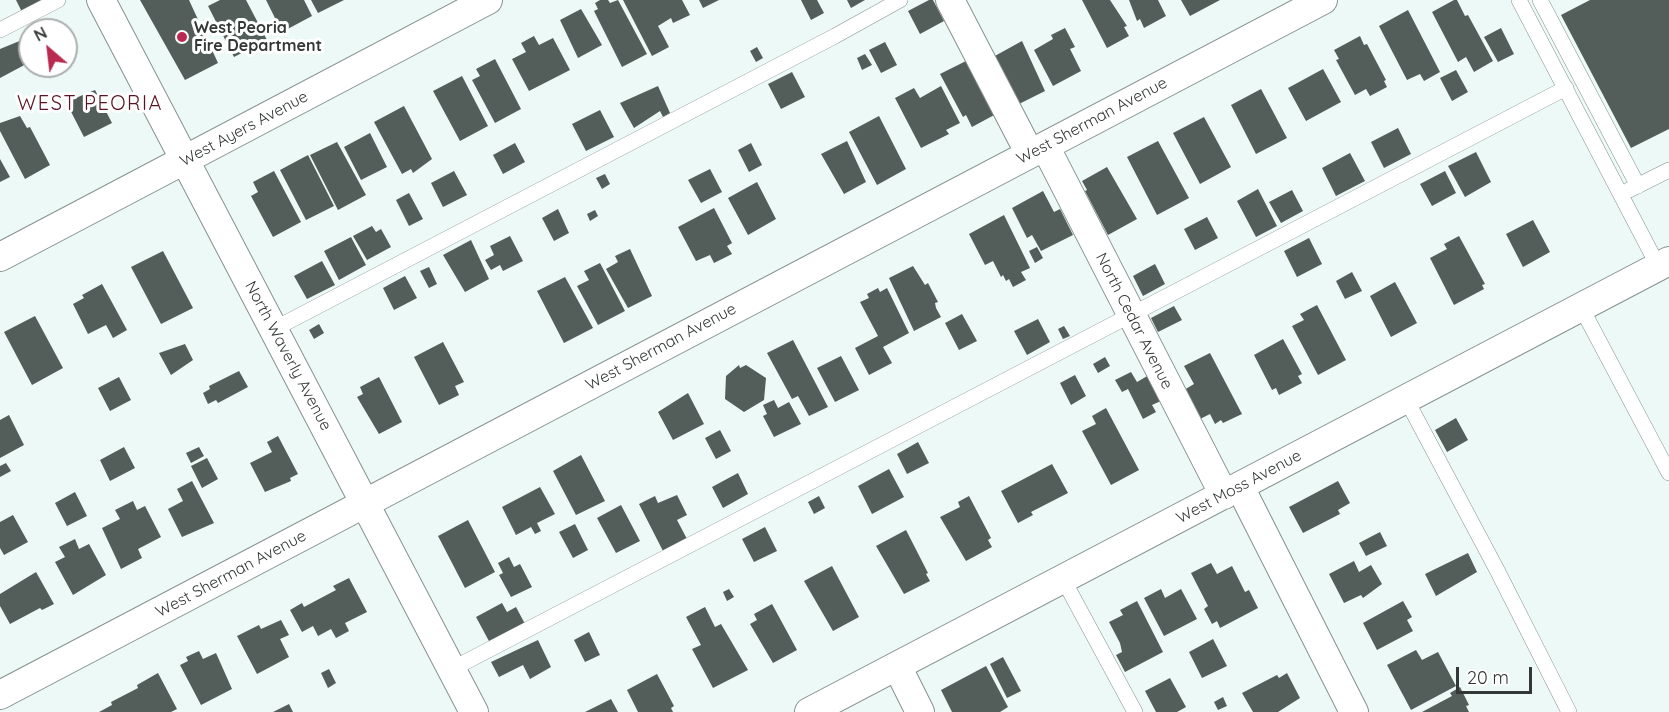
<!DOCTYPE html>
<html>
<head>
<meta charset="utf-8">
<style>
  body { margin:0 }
  #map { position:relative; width:1669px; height:712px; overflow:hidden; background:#edf9f6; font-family:Quicksand,sans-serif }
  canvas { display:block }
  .north { position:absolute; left:18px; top:18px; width:60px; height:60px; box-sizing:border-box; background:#fff; border:2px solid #adafaf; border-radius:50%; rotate:332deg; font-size:16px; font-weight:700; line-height:24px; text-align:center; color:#333736 }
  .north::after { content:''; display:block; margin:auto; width:21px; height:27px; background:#b92950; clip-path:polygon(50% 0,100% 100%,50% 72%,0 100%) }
  .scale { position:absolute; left:1456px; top:667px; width:76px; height:27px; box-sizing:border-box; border:3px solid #333736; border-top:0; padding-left:8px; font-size:18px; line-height:21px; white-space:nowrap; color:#333736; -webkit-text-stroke:4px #fff; paint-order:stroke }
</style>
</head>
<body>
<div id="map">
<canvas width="1669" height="712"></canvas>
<div class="north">N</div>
<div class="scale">20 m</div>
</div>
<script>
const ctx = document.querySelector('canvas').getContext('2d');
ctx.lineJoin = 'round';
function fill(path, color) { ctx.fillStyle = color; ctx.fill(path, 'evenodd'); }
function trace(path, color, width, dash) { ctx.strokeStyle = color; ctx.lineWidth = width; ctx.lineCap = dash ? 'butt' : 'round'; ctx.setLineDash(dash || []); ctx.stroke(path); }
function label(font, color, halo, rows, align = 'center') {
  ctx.font = font + ' Quicksand,sans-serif'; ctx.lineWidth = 6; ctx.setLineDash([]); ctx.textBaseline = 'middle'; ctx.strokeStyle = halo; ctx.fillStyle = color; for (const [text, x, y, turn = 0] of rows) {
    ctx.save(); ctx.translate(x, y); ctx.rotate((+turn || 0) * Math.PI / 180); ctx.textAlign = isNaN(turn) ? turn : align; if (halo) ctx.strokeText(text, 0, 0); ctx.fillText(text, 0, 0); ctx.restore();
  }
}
fill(new Path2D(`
  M16,0H46L22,12Z
  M140,0H189L218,63L185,80Z
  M220,0H246L267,40L234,57L208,6Z
  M266,0H304L312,16L282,32Z
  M311,0H344L318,13Z
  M600,0H608L610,3L618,0L647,54L622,67L594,11L598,9L595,3Z
  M623,0H682L690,15L673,23L671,18L658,26L669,47L652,56Z
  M699,0H719L703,8Z
  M801,0H817L824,13L811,20Z
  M847,0H865L851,8Z
  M929,0H933L944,21L920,34L908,11Z
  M1082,0H1110L1127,26L1124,27L1129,36L1107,48Z
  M1129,0H1158L1166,16L1144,28L1140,19L1137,21Z
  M1181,0H1220L1190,16Z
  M1454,0H1457L1465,16L1468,15L1493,61L1474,72L1466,57L1458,62L1432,12Z
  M1590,0H1669V129L1631,148L1561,15Z
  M581,9L602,45L578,58L560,20Z
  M1408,10L1440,72L1424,81L1420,74L1407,80L1379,26Z
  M53,22L57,30H37Z
  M1065,28L1075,47L1070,49L1081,71L1053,86L1034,50L1053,39L1051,35Z
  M1501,28L1514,54L1498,62L1484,37Z
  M534,36L539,45L553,38L570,70L529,91L512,59L526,52L521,43Z
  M1360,36L1364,45L1367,44L1386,80L1384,81L1387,87L1370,96L1366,89L1355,95L1336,60L1339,59L1334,50Z
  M22,40L30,55V62L0,78V49Z
  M1022,41L1045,91L1019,104L993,57Z
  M885,42L897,65L881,73L869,50Z
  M757,47L763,58L756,62L750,51Z
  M865,54L872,65L862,70L857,58Z
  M972,58L996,114L972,127L966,115L963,117L940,74Z
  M495,59L521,109L495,123L472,80L480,76L476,69Z
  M1323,69L1341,102L1306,121L1288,88Z
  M1456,70L1468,92L1452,101L1440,78Z
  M792,72L805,97L781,109L768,84Z
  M462,76L488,126L460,141L433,91Z
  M658,86L670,113L663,117L660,111L634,128L620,103Z
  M941,86L960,123L946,130L949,134L921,148L895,98L914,88L920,98Z
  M1261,89L1287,138L1256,154L1231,105Z
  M95,90L112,123L84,137L66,102Z
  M404,106L432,159L413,173L411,169L402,174L374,122Z
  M600,110L614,137L586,151L572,124Z
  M20,116L27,128L30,127L50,165L25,179L0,131V123Z
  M879,116L906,169L877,185L849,132Z
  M1204,117L1231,167L1200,184L1173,133Z
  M1398,128L1411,154L1384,168L1371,142Z
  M370,133L387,167L361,180L344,147Z
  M847,141L866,182L844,194L821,154Z
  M1158,141L1189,198L1157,215L1127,157Z
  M337,142L366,195L338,210L310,155Z
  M515,143L525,162L503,174L493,155Z
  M751,143L762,165L749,172L738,150Z
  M1476,152L1491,182L1465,197L1448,166Z
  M1350,153L1365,181L1336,196L1322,168Z
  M308,155L334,206L306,220L280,170Z
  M0,159L10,177L0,182Z
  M1107,167L1137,219L1108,235L1085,191L1087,190L1082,181Z
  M710,169L722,192L701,203L688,180Z
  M274,171L301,222L273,237L251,196L258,192L253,182Z
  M454,171L467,195L443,207L431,183Z
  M1445,171L1456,193L1432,206L1420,184Z
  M605,174L610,184L602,189L596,178Z
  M757,182L776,219L748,235L728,198Z
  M1258,189L1277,226L1256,237L1237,201Z
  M1292,190L1303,211L1281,223L1269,202Z
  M1043,191L1054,212L1060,209L1073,235L1041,251L1032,235L1027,238L1012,208Z
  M409,193L423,219L409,226L396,200Z
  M714,208L732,243L727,246L732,254L714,263L710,255L696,261L678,227Z
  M558,209L569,233L554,241L542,218Z
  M595,210L598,216L590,221L587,214Z
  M1004,215L1030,268L1021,272L1026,280L1013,287L1009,279L1006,281L1003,275L1001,277L993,261L985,265L969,234Z
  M1207,217L1218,238L1195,250L1184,229Z
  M1533,220L1550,252L1523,267L1506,234Z
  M372,226L376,232L381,229L391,247L367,260L353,236Z
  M510,236L523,261L503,271L500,265L491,270L485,260L494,255L490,246Z
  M1459,236L1485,284L1482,285L1484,289L1454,305L1430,258L1447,249L1444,244Z
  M351,237L366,265L339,280L324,251Z
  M1309,238L1322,264L1297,277L1284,251Z
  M471,240L489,279L465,292L443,255Z
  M1037,247L1043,258L1035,263L1029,251Z
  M630,249L652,296L628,308L606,269L618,262L615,256Z
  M163,251L193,308L161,324L131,267Z
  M322,261L335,285L307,299L294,276Z
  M600,263L625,311L598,325L577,286L589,280L584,271Z
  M1155,264L1165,284L1143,296L1133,276Z
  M913,266L925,285L928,283L938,302L935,303L936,308L941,317L914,331L889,278Z
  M429,267L437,284L429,288L420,271Z
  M1352,272L1362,291L1345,299L1336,281Z
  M405,276L417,298L394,310L383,288Z
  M565,277L593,328L564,343L537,291Z
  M1395,282L1417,323L1391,337L1370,296Z
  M102,284L127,330L113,338L106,325L88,334L73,304L84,298L82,295Z
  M878,288L880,292L887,288L909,333L883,347L892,363L869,375L855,348L878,336L860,302L869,298L867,294Z
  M1317,305L1346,360L1318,375L1292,326L1304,320L1300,314Z
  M1174,306L1182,320L1158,332L1151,318Z
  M962,314L977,341L959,350L945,323Z
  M35,316L63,368L32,385L4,332Z
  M1038,319L1050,342L1027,355L1014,331Z
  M319,324L324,333L314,339L309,330Z
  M1064,326L1070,336L1063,339L1058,329Z
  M1283,339L1302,374L1298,376L1302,383L1279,395L1276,388L1272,390L1254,355Z
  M793,340L828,407L809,416L798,396L792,399L767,353Z
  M443,342L464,382L455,386L459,395L439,405L414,357Z
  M185,344L193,360L171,375L159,353Z
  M1210,353L1242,414L1223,423L1221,420L1215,424L1210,414L1200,419L1184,390L1194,384L1184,366Z
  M841,356L859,390L835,402L817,368Z
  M1105,357L1110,366L1098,373L1093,364Z
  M739,365L740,368L746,365L766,378L764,400L744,412L725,399L726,376Z
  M239,371L248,387L218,403L216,400L208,404L203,393L210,389L209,386Z
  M1131,372L1137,382L1149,375L1163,400L1152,405L1156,412L1143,419L1128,389L1122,392L1115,380Z
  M1075,375L1086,396L1071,405L1060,383Z
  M119,377L131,400L110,411L98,388Z
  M379,377L402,422L379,434L357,397L363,394L360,387Z
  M688,393L704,424L673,440L658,412Z
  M774,400L778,408L789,402L801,424L774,437L763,416L767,414L763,405Z
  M1106,408L1139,470L1111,485L1082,431L1096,424L1092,416Z
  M9,415L24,445L0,458V420Z
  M1456,418L1468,440L1447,452L1435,430Z
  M720,430L731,451L716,459L705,438Z
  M278,436L298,474L290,478L291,481L265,492L250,463L272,452L267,442Z
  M918,442L929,463L907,474L897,454Z
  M124,447L135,468L110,481L100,460Z
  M199,447L204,456L191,463L186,453Z
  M581,455L605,501L576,515L553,471Z
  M207,458L218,479L202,488L191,466Z
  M6,463L11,471L0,477V466Z
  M1052,464L1068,493L1031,512L1033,515L1018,523L1001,491Z
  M889,469L904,497L872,514L858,486Z
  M738,473L748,494L723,508L712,487Z
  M192,481L214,523L182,537L168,509L183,501L177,489Z
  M1338,481L1350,503L1338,510L1340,514L1303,533L1289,507Z
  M540,487L555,514L537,523L541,531L535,534L531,527L516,535L502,507Z
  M75,492L87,516L67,526L55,503Z
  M677,495L687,515L677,520L687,539L663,551L639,504L655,496L658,503Z
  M819,496L825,508L814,514L808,502Z
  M969,496L991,538L988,540L992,547L966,561L940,517L960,507L958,502Z
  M133,501L137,510L145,506L161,537L138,549L142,558L121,569L102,528L120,519L115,510Z
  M621,505L640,541L616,553L597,518Z
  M13,515L28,542L4,555L0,548V522Z
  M468,520L495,572L465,588L438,536Z
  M575,524L588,550L573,558L559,532Z
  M765,527L777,551L754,562L742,539Z
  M906,530L928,573L926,574L930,581L904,594L876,546Z
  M1380,532L1387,546L1366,556L1359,543Z
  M75,539L79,549L89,544L106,575L73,595L55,562L65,557L59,547Z
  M1468,553L1477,572L1436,596L1425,574Z
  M509,557L514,567L520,564L532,587L511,597L499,575L503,573L498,563Z
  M1354,561L1359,572L1371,565L1382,584L1363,598L1361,595L1344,603L1329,574Z
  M1211,563L1217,574L1232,566L1245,592L1249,590L1258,608L1220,628L1217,621L1212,624L1204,609L1208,606L1191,573Z
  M832,566L859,617L833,631L804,581Z
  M36,572L54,604L42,610L40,608L10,624L0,606V594Z
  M349,578L367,612L345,623L349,631L336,638L331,629L318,636L313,626L302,632L290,610L302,603L304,607L336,590L333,586Z
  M729,589L734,597L727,601L723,592Z
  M1161,589L1165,598L1181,589L1197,619L1164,636L1144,598Z
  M1137,601L1163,652L1125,672L1116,655L1122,652L1120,643L1109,622L1123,615L1120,610Z
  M1403,601L1412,617L1407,620L1413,631L1377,650L1363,623Z
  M502,603L507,612L516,607L525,624L490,643L476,617Z
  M772,604L797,650L773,663L750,624L757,620L754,614Z
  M705,607L715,627L721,624L748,670L713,688L692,649L701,645L686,617Z
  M281,620L289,635L280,639L289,657L257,674L237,636L259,625L261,629Z
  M589,632L600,655L585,662L574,640Z
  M1213,639L1227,666L1202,678L1189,652Z
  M538,640L551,667L530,679L523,665L499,677L491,662Z
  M1416,650L1422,660L1438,652L1456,686L1411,710L1387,665Z
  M199,651L203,659L216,653L232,689L201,705L180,665L188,661L186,657Z
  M1003,657L1021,691L1007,698L990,664Z
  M986,666L1008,707L1000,712H952L941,690Z
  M329,669L336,683L328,688L321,673Z
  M158,673L177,709L171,712H99L112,705L111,702L138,688L137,685Z
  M1287,673L1300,698L1278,712H1253L1242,693L1277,675L1279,678Z
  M657,674L674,706L671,708L673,712H638L627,690Z
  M1170,678L1186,707L1177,712H1156L1145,691Z
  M1460,687L1469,705L1466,706L1469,712H1422L1452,696L1450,693Z
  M1223,697L1227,706L1218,710L1214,702Z
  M611,699L618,712H585Z
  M289,704L293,712H273Z`), '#535d5a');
const lane = new Path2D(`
  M1519,0L1658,266
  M1540,0L1638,186
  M0,30L58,0
  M1629,190L1669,170
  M1581,307L1669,473
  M274,329L835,36L900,0
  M1406,399L1497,570L1569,712
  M1063,579L1135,712
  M452,669L1566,88`);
const street = new Path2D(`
  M101,0L474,712
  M950,0L1030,154
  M1045,146L1224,495
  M0,257L488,0
  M1240,487L1354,712
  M897,666L920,712
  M0,695L1323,0
  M809,712L1669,261`);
trace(lane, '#86918e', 16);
trace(street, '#86918e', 30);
trace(lane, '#fff', 15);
trace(street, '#fff', 28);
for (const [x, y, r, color] of [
  [182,37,6,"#b92950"]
]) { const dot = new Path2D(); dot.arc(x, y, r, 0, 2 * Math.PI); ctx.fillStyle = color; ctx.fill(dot); trace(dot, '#fff', 2); }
label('bold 16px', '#333736', '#fff', [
  ["West Peoria",194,28],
  ["Fire Department",194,46]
], 'left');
label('16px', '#333736', '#fff', [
  ["West Sherman Avenue",1092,121,-28],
  ["West Ayers Avenue",244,129,-28],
  ["North Cedar Avenue",1134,321,63],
  ["West Sherman Avenue",661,347,-28],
  ["North Waverly Avenue",288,356,62],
  ["West Moss Avenue",1239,487,-28],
  ["West Sherman Avenue",231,574,-28]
]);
ctx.letterSpacing = '1.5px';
label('20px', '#581324', '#fff', [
  ["WEST PEORIA",90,104]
]);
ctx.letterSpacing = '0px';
</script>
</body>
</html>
